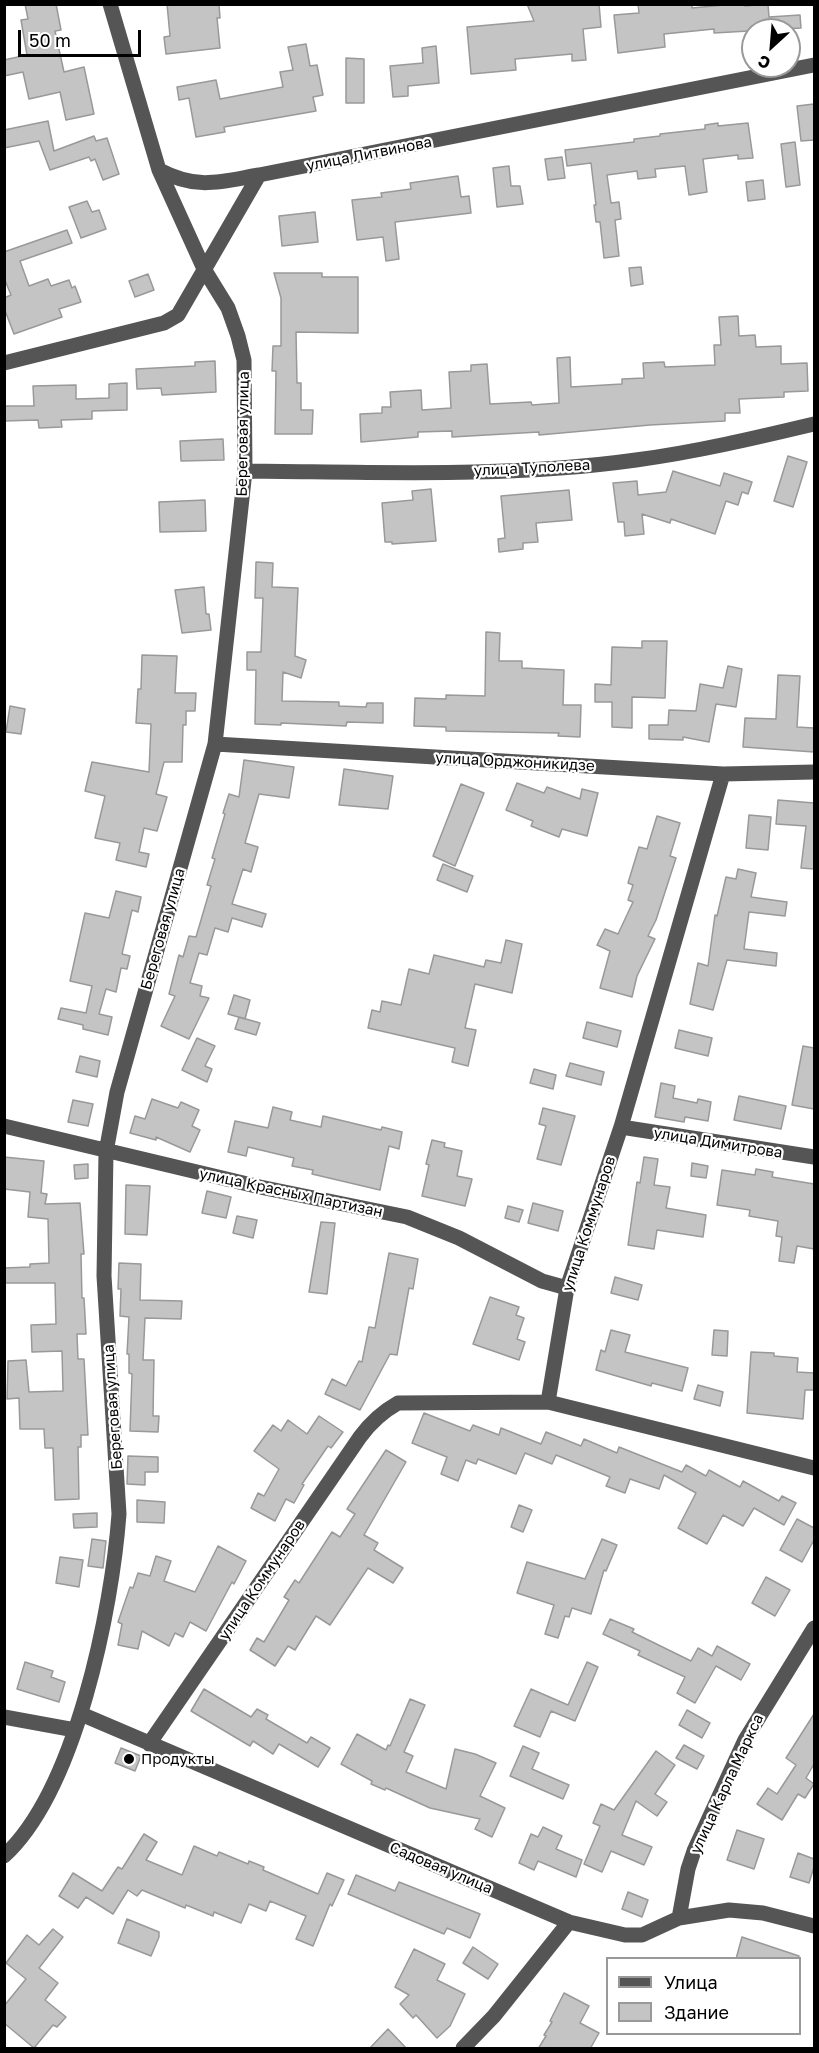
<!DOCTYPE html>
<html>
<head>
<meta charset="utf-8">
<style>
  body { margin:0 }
  #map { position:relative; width:819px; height:2053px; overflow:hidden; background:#fff; font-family:"Golos Text",sans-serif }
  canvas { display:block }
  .frame { position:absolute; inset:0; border:6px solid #000; pointer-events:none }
  .legend { position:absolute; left:606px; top:1957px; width:195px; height:78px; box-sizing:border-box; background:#fff; border:2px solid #999; margin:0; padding:8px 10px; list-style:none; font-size:18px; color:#000 }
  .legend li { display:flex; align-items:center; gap:12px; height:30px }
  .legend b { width:30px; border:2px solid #999 }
  .north { position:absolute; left:741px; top:18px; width:60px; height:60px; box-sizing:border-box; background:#fff; border:2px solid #999; border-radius:50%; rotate:206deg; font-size:16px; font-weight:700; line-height:24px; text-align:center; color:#000 }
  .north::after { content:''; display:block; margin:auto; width:21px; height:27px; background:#000; clip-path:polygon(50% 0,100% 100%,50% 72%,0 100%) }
  .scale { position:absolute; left:18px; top:30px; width:123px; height:27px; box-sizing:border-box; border:3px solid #000; border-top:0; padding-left:8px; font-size:18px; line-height:21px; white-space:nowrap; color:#000; -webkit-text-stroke:4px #fff; paint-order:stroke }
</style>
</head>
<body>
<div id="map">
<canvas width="819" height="2053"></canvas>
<div class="frame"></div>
<ul class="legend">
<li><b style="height:8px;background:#555"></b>Улица</li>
<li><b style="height:16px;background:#c4c4c4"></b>Здание</li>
</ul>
<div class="north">С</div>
<div class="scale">50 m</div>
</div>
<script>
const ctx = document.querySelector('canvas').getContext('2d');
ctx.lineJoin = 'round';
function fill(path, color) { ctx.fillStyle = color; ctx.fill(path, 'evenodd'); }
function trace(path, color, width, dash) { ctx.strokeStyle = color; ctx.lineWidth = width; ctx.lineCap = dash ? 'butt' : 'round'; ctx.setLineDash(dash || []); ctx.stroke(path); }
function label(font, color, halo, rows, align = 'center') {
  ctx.font = font + ' "Golos Text",sans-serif'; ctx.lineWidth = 4.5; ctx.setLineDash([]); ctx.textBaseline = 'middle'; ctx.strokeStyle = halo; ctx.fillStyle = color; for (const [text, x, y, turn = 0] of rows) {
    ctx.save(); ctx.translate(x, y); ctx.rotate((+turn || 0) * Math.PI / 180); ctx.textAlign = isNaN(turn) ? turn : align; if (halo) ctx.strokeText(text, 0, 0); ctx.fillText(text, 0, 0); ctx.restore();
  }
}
const building = new Path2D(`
  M25,4H56L61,30L55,31L64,72L84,67L94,114L66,120L60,92L29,99L23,72L4,76V60L27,55L21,20L28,19Z
  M167,4H219L220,18H217L220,48L166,54L164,37L170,36Z
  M527,4H599L601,27L583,29L586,60L572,61V54L515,59L516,70L471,74L467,27L534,21Z
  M638,4H692V8L734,4H745V6L768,4L769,17L800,15L801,28L714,33V29L664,34L665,47L618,53L614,15L639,13Z
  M306,44L310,66L317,65L323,95L313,97L316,111L224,127L225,132L196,137L189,98L179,100L177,87L216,80L220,99L283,87L280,72L293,70L288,47Z
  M436,46L439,83L408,86V96L393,97L390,66L423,63L422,48Z
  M346,58L364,59V103H346Z
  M814,104V140L801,141L797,106Z
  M48,121L54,151L94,136L96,141L107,138L119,174L103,180L95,159L91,161L89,157L50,170L39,141L4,148V130Z
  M718,123V126L748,123L753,158L738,159V155L703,159L707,192L689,195L685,166L655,169L656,177L638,179L637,171L607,175L611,203L619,202L621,219L615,220L619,256L604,258L600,222H596L594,205H596L591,163L567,166L565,150L634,142V139L660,136V134L705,129V125Z
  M795,142L800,185L786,187L781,144Z
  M562,157L565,178L548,180L545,159Z
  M509,166L511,186H520L523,204L497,207L493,168Z
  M458,176L461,197L469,196L471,213L395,222L399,259L386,261L383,237L357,240L352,200L382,197L381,193L411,189L410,183Z
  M763,180L765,199L748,201L746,182Z
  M87,201L92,212L99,210L106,229L81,238L69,207Z
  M315,212L318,242L282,246L279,216Z
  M67,230L72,243L20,261L29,286L48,279L51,286L69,280L72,288L75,286L81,302L59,309L62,317L14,334L4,308V298L11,295L4,278V252Z
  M641,267L643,284L631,286L629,268Z
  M274,273H322V277H358V333L296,332L297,383H301V410H313L312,434H275L276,371H272L273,346H281V298Z
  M148,274L154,290L135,297L129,281Z
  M738,316L739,336L755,335L756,347L781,346V364L807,363L808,391L784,392V397L739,399L740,413H725V421L650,425L539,435V432L452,437V431L418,432V437L361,442L360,414L382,413V407H391L390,392L421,390L422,410L451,408L449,372L471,371V365L487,364L490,404L531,402L532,405L559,403L557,358L570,357L571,387L622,384V379L644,378L643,363L664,362L665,367L715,365L714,345H721L719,317Z
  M215,361L216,392L162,395L161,388L137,389L136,369L195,366V362Z
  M127,383V410L92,411V419L61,420L62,427L39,428L38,420L4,421V406H34L33,386L76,385V399L109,398V384Z
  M223,439L224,460L181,461L180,441Z
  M788,456L807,462L793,507L774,501Z
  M673,471L720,486L724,473L752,482L748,494L742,492L738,505L726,501L715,534L671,519L670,523L642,514L644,534L625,536L624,522H618L613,483L637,481L638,495L666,492Z
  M431,489L436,541L392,544V542H385L382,503L413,500L412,491Z
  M569,490L572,520L536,523L538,542L523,543V549L499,552L498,539L505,538L501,496Z
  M205,500L206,531L160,532L159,502Z
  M256,562L273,563L272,587L298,588L295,656L306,660L301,678L283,672L282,701L339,702V706L366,707L367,703H383V723L347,722L346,726L281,723V725L255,724L256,670H247V652H261L263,598H255Z
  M204,587L206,614H209L211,630L182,633L175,590Z
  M486,632L500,633L499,661H522V668L564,670L563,705H581L580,737L558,736L559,733L446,731V727L414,726L415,698L446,699V695L485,696Z
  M642,641H667L665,698L632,697V728L612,727V702H595V684L611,685L612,647L642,648Z
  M142,655L177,656L175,693H196L195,711H186V725H183L182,762H164L156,794L167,797L157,831L144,828L139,852L149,854L146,867L116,860L120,843L95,838L105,796L85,791L92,762L149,772L151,724L136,723L138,689H141Z
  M728,666L742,669L736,707L716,704L709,742L683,737V740L649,739V725H668L669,710L696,711L700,684L723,688Z
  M778,675L800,676L797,727L814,728V752L743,747L745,718L776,719Z
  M10,706L25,709L21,734L6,732Z
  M244,760L294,767L289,798L259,794L245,843L258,847L251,872L243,869L232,904L266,914L262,927L232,918L228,932L215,928L207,955L199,953L190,983L202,986L200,996L209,998L189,1039L161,1026L175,996L169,994L179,955L183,957L189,936L196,937L211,886L207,885L215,859L212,858L225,814L223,813L229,794L239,797Z
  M344,769L393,776L388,809L339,805Z
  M517,783L544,793L547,787L580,799L582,789L598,793L587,836L562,829L559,837L531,826L533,821L506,810Z
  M461,784L484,793L455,866L433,856Z
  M778,800L814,803V869L801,868L806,826L776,824Z
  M749,815L771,817L768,850L746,848Z
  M657,816L680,823L670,856L676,858L656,920L648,936L655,939L637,976L632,997L600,988L610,951L597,945L605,929L618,934L633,902L628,900L633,885L628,883L639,847L647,849Z
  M443,864L473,876L467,892L437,880Z
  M738,869L756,873L751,897L787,902L785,916L749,912L744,949L777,953L776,966L727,960L713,1010L690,1004L698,963L708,966L715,915L717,916L726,877L736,879Z
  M116,891L141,897L138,912L132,910L122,954L130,956L127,969L121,968L116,992L106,989L99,1014L112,1017L108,1035L83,1029V1025L58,1019L61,1008L86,1013L92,986L70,981L85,913L109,918Z
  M506,940L522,944L512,993L475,984L465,1028L476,1030L468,1066L452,1062L455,1048L368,1028L372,1010L380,1012L382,1001L401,1005L409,969L429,974L434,955L484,967L486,960L501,963Z
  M234,995L250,1000L245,1019L228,1014Z
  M239,1017L260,1023L256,1035L235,1029Z
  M587,1022L621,1031L617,1047L583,1038Z
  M679,1030L712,1038L708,1056L675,1048Z
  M197,1038L215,1046L205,1066L212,1069L207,1082L182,1070Z
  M803,1046L814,1048V1109L792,1105Z
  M80,1056L100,1061L97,1077L76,1072Z
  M570,1063L604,1072L601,1085L566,1076Z
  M534,1069L556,1075L553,1089L530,1083Z
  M661,1083L675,1086L673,1098L697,1103L698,1099L711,1102L708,1121L685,1117L684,1122L655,1117Z
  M739,1096L786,1106L781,1129L734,1120Z
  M152,1099L178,1108L181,1102L199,1110L192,1126L200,1130L190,1152L156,1137V1140L130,1133L135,1116L145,1119Z
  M73,1100L93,1104L88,1126L68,1122Z
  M273,1107L292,1112L290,1120L321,1127L323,1116L381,1130L382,1127L402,1132L399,1149L389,1146L380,1190L312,1174L313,1170L292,1166L294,1158L248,1147L246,1156L228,1152L235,1121L268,1128Z
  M543,1108L575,1116L561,1165L537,1159L546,1126L539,1124Z
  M432,1140L445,1143L444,1147L462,1151L457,1176L472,1179L465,1206L422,1196L429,1165L426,1164Z
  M4,1157L44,1161L41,1193L47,1194L45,1204L80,1203L84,1254H81L82,1298H84L86,1334H77L78,1359H84L88,1435H81V1447H78L79,1499L55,1500L53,1448H45L44,1429H20L19,1398L7,1399L8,1361L26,1360L29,1392L63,1391L62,1351L32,1352L31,1325L56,1324L55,1283H4V1268L30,1267V1264L49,1263L48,1219L28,1217L30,1192L4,1189Z
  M644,1157L658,1159L654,1185L670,1187L666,1208L706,1215L703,1237L657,1230L654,1249L628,1245L637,1182L640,1183Z
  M692,1163L708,1166L706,1178L691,1176Z
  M88,1164V1178L75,1179L74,1165Z
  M756,1169L773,1172L772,1177L814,1184V1249L797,1246L794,1263L779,1261L782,1237L776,1236L778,1221L749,1216L750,1210L717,1205L722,1170L755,1175Z
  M126,1185L150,1186L147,1235L125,1234Z
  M207,1191L231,1197L226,1218L202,1213Z
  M533,1203L563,1211L558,1231L528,1223Z
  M508,1206L523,1210L519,1222L505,1218Z
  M237,1216L257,1220L253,1238L233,1233Z
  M321,1222L335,1223L327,1294L309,1292Z
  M389,1253L418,1259L413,1289L409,1288L397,1355L390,1354L360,1410L325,1394L332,1379L346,1386L359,1361L362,1362L369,1327L375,1328Z
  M119,1263L141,1264L140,1300L182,1301L181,1319L145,1318L143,1360H154L153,1416H159L158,1432L130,1431L132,1374L129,1373V1354H127L129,1317L120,1316L121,1289H118Z
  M615,1277L642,1285L638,1300L611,1293Z
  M490,1297L519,1307L516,1315L524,1318L517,1339L525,1342L519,1360L473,1344Z
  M611,1330L630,1335L625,1352L688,1368L682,1391L652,1383L651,1386L596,1370L601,1350L605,1352Z
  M714,1330L728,1331L727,1356L712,1355Z
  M751,1352L774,1353V1356L798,1358L797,1372L814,1373V1390H805L803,1419L747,1413Z
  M698,1385L723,1392L720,1406L694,1399Z
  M424,1413L470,1431L473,1425L499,1435L501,1428L541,1444L546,1432L581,1446L584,1439L617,1453L619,1447L682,1472L686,1465L706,1476L709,1470L740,1487L743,1481L779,1501L782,1496L796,1503L784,1525L754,1508L743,1526L723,1515L707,1544L678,1528L696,1493L664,1475L659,1489L630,1479L625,1493L606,1486L610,1477L556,1455L552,1464L525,1453L516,1474L478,1459L476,1464L466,1460L458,1481L441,1474L447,1457L412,1443Z
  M319,1416L343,1432L331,1448L328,1446L302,1484L304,1485L294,1503L286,1499L275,1521L251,1508L258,1493L264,1496L279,1469L254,1451L273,1425L281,1431L288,1420L307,1434Z
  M386,1450L406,1462L364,1535L378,1543L374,1550L403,1568L393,1583L368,1568L330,1625L316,1616L295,1650L288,1646L275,1666L250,1650L257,1638L264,1642L289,1600L284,1597L295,1580L299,1583L332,1532L340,1537L355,1514L347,1509Z
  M128,1456L158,1457V1472H145V1485L127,1484Z
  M137,1500L165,1502L164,1523L137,1522Z
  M519,1505L532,1510L523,1532L511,1527Z
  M97,1513V1527L74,1528L73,1514Z
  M797,1519L814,1528V1540L802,1562L780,1550Z
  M92,1539L106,1541L103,1568L88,1566Z
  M602,1539L617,1545L606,1571L604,1570L591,1614L572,1608L569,1617L565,1616L558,1638L545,1634L554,1605L517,1593L527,1562L585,1579Z
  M218,1546L246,1561L234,1584L232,1582L206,1631L190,1622L183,1637L175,1633L169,1646L142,1631L138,1649L118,1645L122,1624L118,1622L130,1587L133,1588L138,1573L150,1576L156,1556L171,1561L164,1581L195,1592Z
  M60,1557L83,1560L79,1587L56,1583Z
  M766,1577L790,1590L775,1616L752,1603Z
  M610,1619L634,1629L632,1632L691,1661L698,1648L712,1656L717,1646L750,1664L741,1680L716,1666L695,1703L677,1693L685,1677L638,1655L640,1651L603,1634Z
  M25,1662L53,1671L51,1677L65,1682L59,1702L17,1689Z
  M587,1662L598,1667L575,1721L551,1711L540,1737L514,1726L531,1689L568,1705Z
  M204,1689L251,1717L257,1709L268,1715L266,1719L307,1743L311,1737L330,1748L318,1767L279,1744L273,1754L253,1741L250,1746L191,1711Z
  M410,1699L425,1705L404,1752L413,1756L406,1772L446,1789L455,1749L475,1754L496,1763L480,1796L505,1808L492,1837L475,1829L480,1819L430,1808L386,1788L385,1790L371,1784L372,1781L341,1764L357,1734L386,1750L388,1745L390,1746Z
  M687,1710L710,1723L702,1738L679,1725Z
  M814,1714V1764L806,1778L814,1784L805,1798L798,1794L782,1820L757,1804L768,1788L777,1794L796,1765L786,1758Z
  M684,1745L704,1756L697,1769L676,1758Z
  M523,1746L539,1753L532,1769L569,1785L563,1799L510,1776Z
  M121,1748L141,1756L135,1771L115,1763Z
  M656,1751L675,1765L655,1794L667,1802L657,1816L636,1801L622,1835L652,1847L644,1865L611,1851L602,1872L584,1864L600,1826L593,1823L601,1804L614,1810Z
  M543,1827L562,1836L556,1849L582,1860L576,1877L538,1861L534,1870L519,1863L531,1834L538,1837Z
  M737,1830L764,1839L754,1869L727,1860Z
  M144,1834L157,1842L146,1860L182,1875L194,1846L217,1856L219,1852L248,1864L249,1861L264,1867L263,1870L318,1894L327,1873L344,1880L332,1906L330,1904L313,1946L296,1939L306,1916L270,1901L266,1911L249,1904L241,1923L214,1912L213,1916L186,1905L185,1908L142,1890L137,1896L128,1890L113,1914L86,1897L78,1908L59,1896L73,1873L102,1891L118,1867L122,1869Z
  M798,1853L814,1859V1867L809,1883L790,1877Z
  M356,1875L395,1891L399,1882L480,1914L470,1938L447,1928L444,1934L348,1894Z
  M628,1892L648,1900L642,1917L622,1909Z
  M127,1919L159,1932V1937L151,1956L118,1943Z
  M53,1929L63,1937L39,1968L58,1983L45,2000L66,2017L57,2027L53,2025L34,2048L4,2023V2006L26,1979L6,1963L27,1935L39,1945Z
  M742,1937L799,1956L798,1959H736Z
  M473,1947L498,1964L488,1979L463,1963Z
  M414,1949L445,1964L437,1980L465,1994L450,2026L437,2038L416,2015L413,2018L400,2004L409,1995L395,1987Z
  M564,1993L589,2006L580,2023L599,2033L590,2049H538L546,2036L544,2035L552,2022L550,2021Z
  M388,2029L407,2049H369Z`);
fill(building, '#c4c4c4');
trace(building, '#999', 1.5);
trace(new Path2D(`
  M159,170C197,190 219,182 259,175
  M4,363L164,323L178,315L259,175L814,65
  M245,471C375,472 507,478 636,460C696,452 755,438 814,424
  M215,744L723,774L814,772
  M4,1126L260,1187L407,1217L459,1238L542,1281L567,1288
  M621,1127L814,1157
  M548,1402L567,1288L621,1127L723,774
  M81,1714L569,1922L625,1935H642L679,1918L729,1910L763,1913L814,1926
  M4,1717L75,1730
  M149,1744L360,1437C371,1422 382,1412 398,1403L548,1402L814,1468
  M4,1856C76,1790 112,1609 119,1514L104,1276L106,1152L117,1092L215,744L245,471L244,360L238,336L228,308L204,269L159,170L110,4
  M679,1918L688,1869L694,1851L745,1740L814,1628
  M463,2048L494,2016L569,1922`), '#555', 15);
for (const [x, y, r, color] of [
  [129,1759,6,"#000"]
]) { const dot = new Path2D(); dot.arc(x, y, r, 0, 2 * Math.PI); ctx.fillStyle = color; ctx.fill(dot); trace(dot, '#fff', 2); }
label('15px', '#000', '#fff', [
  ["улица Литвинова",369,154,-11],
  ["Береговая улица",243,434,-89],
  ["улица Туполева",532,468,-3],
  ["улица Орджоникидзе",515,762,3],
  ["Береговая улица",163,929,-74],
  ["улица Димитрова",718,1143,9],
  ["улица Красных Партизан",291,1193,12],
  ["улица Коммунаров",589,1224,-72],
  ["Береговая улица",113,1407,-94],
  ["улица Коммунаров",262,1580,-56],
  ["улица Карла Маркса",727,1784,-65],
  ["Садовая улица",441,1868,23]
]);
label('15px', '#000', '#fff', [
  ["Продукты",141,1759]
], 'left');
</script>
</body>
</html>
